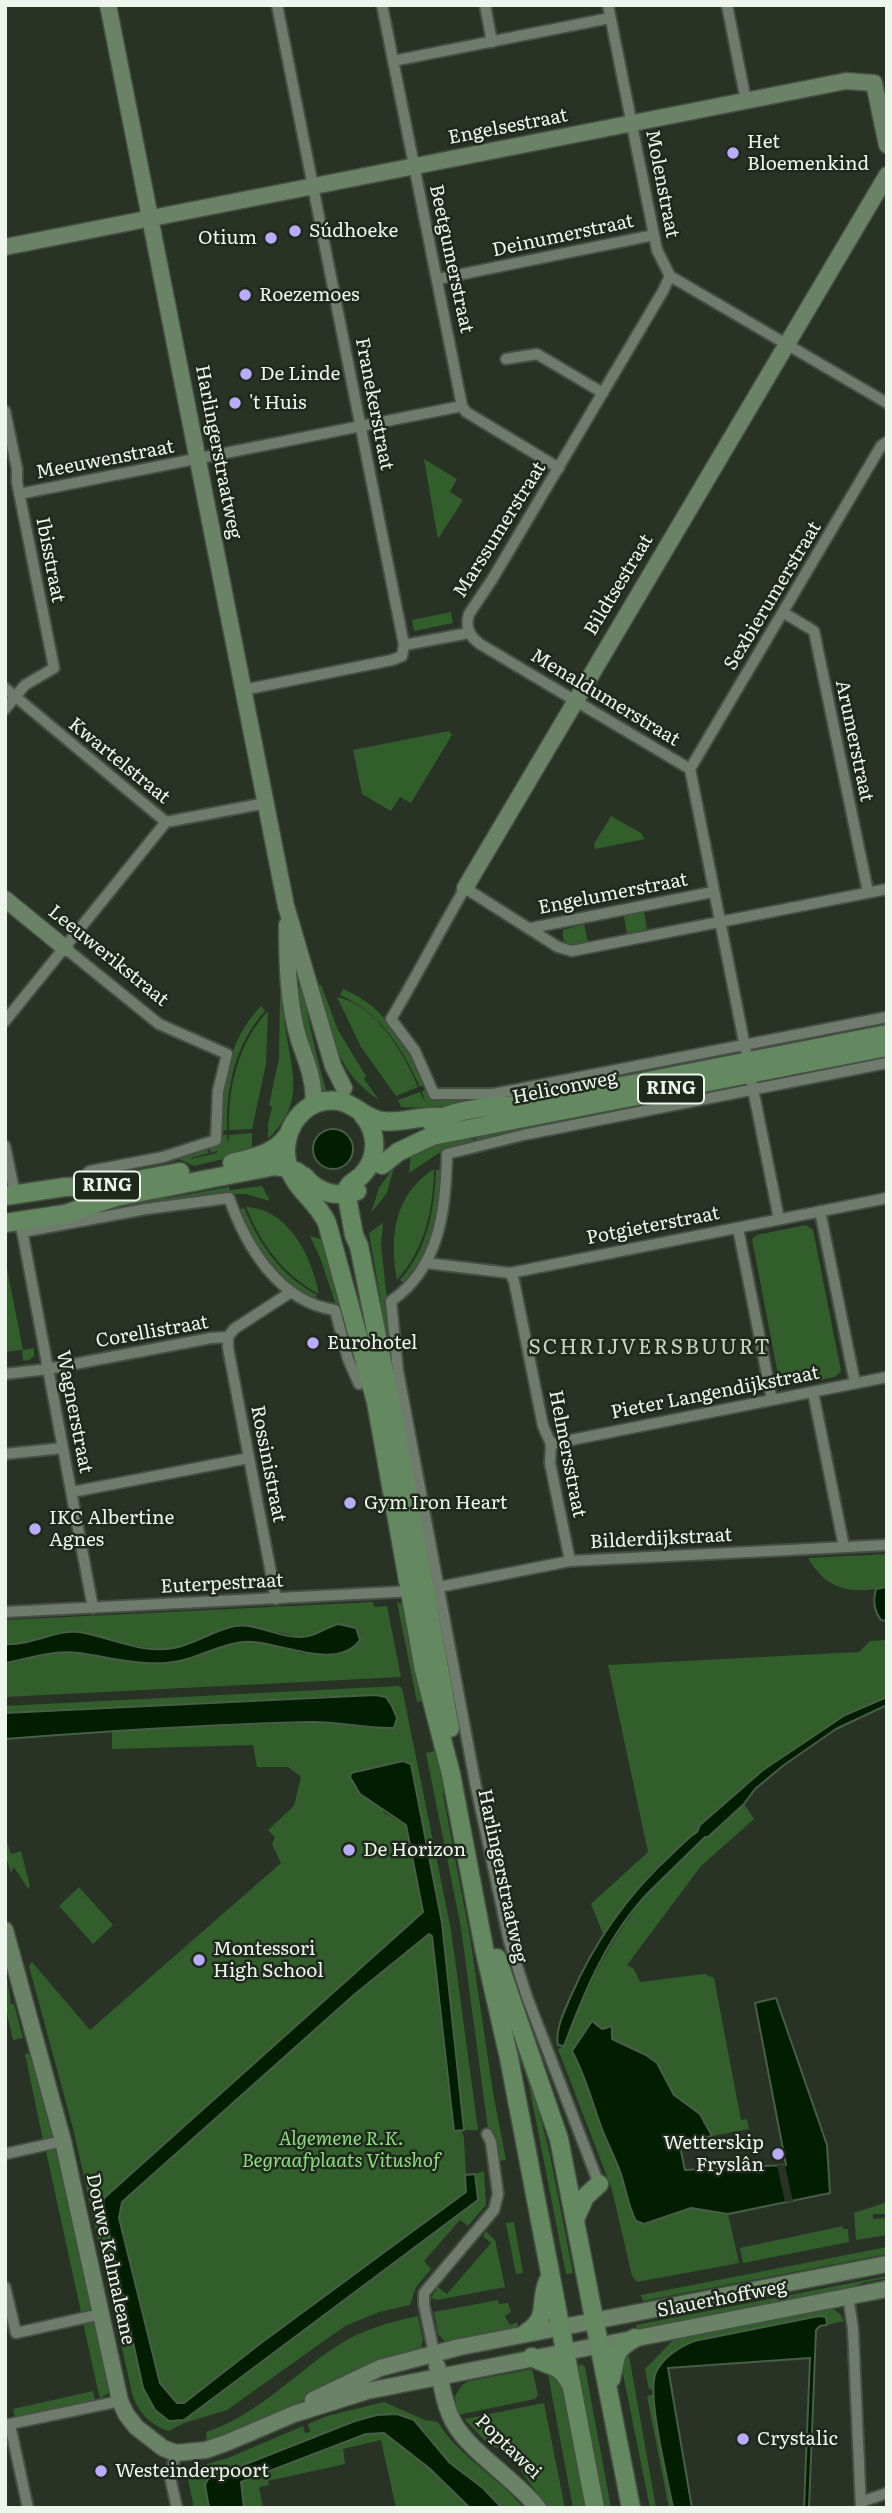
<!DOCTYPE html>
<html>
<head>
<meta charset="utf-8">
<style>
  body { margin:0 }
  #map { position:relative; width:892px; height:2513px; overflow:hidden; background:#283326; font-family:Literata,serif }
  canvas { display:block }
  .frame { position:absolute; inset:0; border:7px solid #edf5ec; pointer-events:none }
</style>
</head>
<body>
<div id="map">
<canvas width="892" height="2513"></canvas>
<div class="frame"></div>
</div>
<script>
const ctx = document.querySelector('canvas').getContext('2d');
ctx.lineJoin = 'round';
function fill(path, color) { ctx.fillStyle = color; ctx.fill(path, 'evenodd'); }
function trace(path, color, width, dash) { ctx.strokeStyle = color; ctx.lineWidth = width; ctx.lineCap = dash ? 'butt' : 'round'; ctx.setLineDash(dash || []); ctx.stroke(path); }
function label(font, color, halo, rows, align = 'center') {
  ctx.font = font + ' Literata,serif'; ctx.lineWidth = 5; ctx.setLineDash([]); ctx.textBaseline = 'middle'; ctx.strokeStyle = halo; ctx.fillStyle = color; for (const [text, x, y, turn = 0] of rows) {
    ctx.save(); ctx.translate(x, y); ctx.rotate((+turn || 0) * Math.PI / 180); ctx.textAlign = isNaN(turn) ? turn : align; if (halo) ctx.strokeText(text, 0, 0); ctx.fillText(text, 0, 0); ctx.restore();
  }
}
fill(new Path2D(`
  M424,459L457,479L450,492L463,500L438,539Z
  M451,612L453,623L414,631L412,620Z
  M449,731L452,735L411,803L400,797L391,811L362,794L353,750Z
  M611,816L641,833L645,839L595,849L594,844Z
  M644,912L647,930L627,934L624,916Z
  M584,924L588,942L573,945L566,944L563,938V930Z
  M305,984C310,995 306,1006 308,1017C313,1043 320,1068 327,1094L318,1096L302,1013L294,987Z
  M317,984L321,985L338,1030L366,1076L364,1079L379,1100C335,1072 331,1030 317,984Z
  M343,989C386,1007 406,1044 426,1084L420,1087C402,1048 381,1013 340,995Z
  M283,990C284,1007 284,1023 287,1039C295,1082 301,1106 268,1139V1124L272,1107L269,1105L279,1058L280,994Z
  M337,997C376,1005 404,1053 418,1087L396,1096L361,1047Z
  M261,1006L265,1011C235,1044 226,1087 227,1130L220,1131C222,1085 228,1040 261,1006Z
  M268,1011L266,1064L252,1129L229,1130C228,1086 238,1044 268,1011Z
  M708,1056H714L715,1063L535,1098L435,1110L434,1108L401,1107L398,1100L420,1092L425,1102L422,1091L428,1088L518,1093L519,1099L532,1097L531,1091L536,1090L537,1096L562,1091L561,1086L565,1085L566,1090L592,1085L591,1080L595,1079L596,1084L621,1079L620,1074L624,1073L625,1078L650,1073V1068L654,1067L655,1072L680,1067L679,1062H683L684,1067L709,1062Z
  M496,1127L508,1133L507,1135L476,1142V1137L492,1134V1132L448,1140V1142L473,1137L474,1143L439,1153L409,1173L411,1154L441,1141L440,1139Z
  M252,1133V1149L223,1157V1159L194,1166L177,1158L207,1148L209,1153L191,1158V1159L217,1153V1151L211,1153L209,1147L221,1143V1135H227L228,1145L229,1135Z
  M394,1167L387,1193L371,1213L379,1188Z
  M432,1170H434C433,1210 425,1249 397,1280C389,1238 394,1196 432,1170Z
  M436,1170H443C439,1215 434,1248 405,1284L400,1280C428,1248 434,1211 436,1170Z
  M262,1186L270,1201L246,1194H231L138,1207L137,1202L102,1208L103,1214L80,1218L112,1203L139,1198H168L229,1187L230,1190Z
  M246,1207C289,1209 312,1257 319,1294C283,1275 261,1244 246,1207Z
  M244,1208C260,1245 280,1275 317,1295L314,1301C271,1273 260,1254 237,1210Z
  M383,1223L381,1245L387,1300L433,1573L378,1304L381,1302L369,1233Z
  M806,1225L813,1230L841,1371L835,1377L784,1387L779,1380L752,1239L757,1235Z
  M310,1236L324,1240L359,1358L357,1369L321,1260Z
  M5,1259L23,1350L34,1348V1356L29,1360L23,1361L22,1350L5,1352Z
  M887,1554V1587C851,1594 827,1591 808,1558Z
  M373,1602L374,1607L387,1606L401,1677L5,1697V1663L56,1653H78L148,1663L243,1642H261L304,1654L332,1626L315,1635L300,1637L262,1629L233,1626L193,1642L174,1648L158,1649L120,1643L79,1632L18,1645L5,1644V1620Z
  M397,1602L404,1605L428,1700L417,1702Z
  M887,1640V1697L845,1715L763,1770L650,1874L603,1934L591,1904L648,1852L608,1665L859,1652L870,1641Z
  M398,1686L402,1688L451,1930L478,2130H464L442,1923L411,1764L383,1812L406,1825L424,1912L104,2198L103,2205L143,2388C153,2414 159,2411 184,2420L475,2202L478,2200L475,2174L484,2171L486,2205L468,2226L460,2220L424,2261L431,2269L416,2287L410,2305L379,2312L345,2326L227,2410L184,2423L169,2431C151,2426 137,2411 132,2393L74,2132L29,1966L32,1962L90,2030L281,1863L272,1844L275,1837L268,1830L294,1806L301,1777L288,1767H257L253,1745L112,1749V1730L330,1722L386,1728L396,1726L339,1696L5,1713V1706Z
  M439,1750L444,1769L443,1795L470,1937L493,2093L506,2160L499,2161L495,2135L488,2129L461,1928L426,1753Z
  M744,1804L754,1819L701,1866L627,1965L634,1969L640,1982L704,1974L714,1978L741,2120L747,2119L749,2129L712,2136L700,2114L674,2095L666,2078L646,2055L612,2039L573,2051C584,2073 590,2095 598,2118C604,2137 614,2155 621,2174C626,2190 628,2206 636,2221L691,2208L728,2214L739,2263L637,2282L632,2276L612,2190L558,2049L564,2046C585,1990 607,1945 644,1898C661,1876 685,1857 705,1837H708Z
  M5,1836L11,1854L21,1851L30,1886L28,1889L14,1867L11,1873L5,1854Z
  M79,1887L113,1925L93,1944L59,1906Z
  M429,1934L432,1936L454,2131L462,2130L464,2139L467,2192L184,2403H177L160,2383L119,2218L122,2202L355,1994Z
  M7,1977L11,2004H14L23,2038L13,2040L5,2005Z
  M498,1996L533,2072L536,2099L550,2155L573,2273L566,2274L529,2085Z
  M31,2053L54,2138L43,2140L25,2054Z
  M57,2148L92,2309L81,2312L46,2151Z
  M887,2202V2214H873V2219L887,2218V2235L856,2240L854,2213Z
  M514,2222L523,2273L516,2274L506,2223Z
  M843,2226V2229H848L849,2242L743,2263L740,2248Z
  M486,2231L495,2240L505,2287L437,2300L431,2298L438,2287L447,2294L491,2243L483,2236Z
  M887,2247V2254L643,2301L641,2295Z
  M887,2276V2278L862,2283L844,2292L638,2333L636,2325Z
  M498,2300L499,2304L508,2303L511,2312L505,2316L510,2325L517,2322L519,2330L447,2343L438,2334L434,2312Z
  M830,2307L840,2314L844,2321L827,2325V2320L819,2316L694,2341C671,2350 655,2365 653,2390L649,2389L645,2369L679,2334Z
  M418,2316L423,2340L420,2350L337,2383L278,2414L207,2441L206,2432C253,2417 292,2377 332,2349C358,2331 388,2322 418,2316Z
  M95,2320L109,2385L108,2393L100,2399L83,2323Z
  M628,2350L656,2508H650L620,2359Z
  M581,2364L585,2367L611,2508H602L577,2368Z
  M532,2369L538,2395L535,2399L457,2415L455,2396L462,2385L469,2381Z
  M547,2369L563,2384L587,2508H573Z
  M93,2391L95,2400L15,2418L13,2409Z
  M653,2394L673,2507L669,2508L647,2396Z
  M384,2402L425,2420L438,2422C458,2456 497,2476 524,2508H502C488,2489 468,2478 452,2464C439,2453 432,2437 419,2426C408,2416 392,2413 377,2415L205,2485L209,2508H194L186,2470L228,2458L303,2426L305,2433L310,2432L308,2424L327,2416Z
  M544,2403L565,2508H548L521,2471L524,2467L503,2449L490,2446L466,2421L465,2419Z
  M384,2433L429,2468L470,2508H396L381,2440L343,2449L345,2464L268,2481L269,2485L259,2487L263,2508H244L241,2482L366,2434Z`), '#325e2c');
const water = new Path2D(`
  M313 1149a20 20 0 1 1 40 0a20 20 0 1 1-40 0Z
  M887,1587V1621L881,1620C874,1611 873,1600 876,1589Z
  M338,1624L356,1628L360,1640C335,1674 274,1638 242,1642C216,1645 192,1662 165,1663C136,1665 108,1657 79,1653C54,1650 30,1658 5,1663V1644C31,1646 57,1629 79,1632C110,1637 141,1654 174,1648C194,1644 217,1629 235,1626C257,1623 277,1637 298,1637C314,1638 324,1628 338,1624Z
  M375,1695L386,1697L392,1706L397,1718L394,1728C367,1729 341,1722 314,1722C211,1724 108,1731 5,1739V1713Z
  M887,1697V1705L836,1729L784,1765L755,1789L744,1804L708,1837H705C686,1856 666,1875 647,1894C607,1937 584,1992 564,2046L558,2045C555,2030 564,2012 570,1998C594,1942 628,1894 673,1853C681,1846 689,1836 697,1832L700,1825L763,1770L845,1715Z
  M403,1761L411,1764L442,1923L464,2130L454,2131L432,1936L429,1934L355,1994L122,2202L119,2218L160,2383L177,2403H184L261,2343L466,2192L465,2175L475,2174L478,2200L184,2420L169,2421L155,2410L143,2388L103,2205L104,2198L423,1912L406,1825L360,1794L350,1777L351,1773Z
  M776,1998L827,2145L830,2193L728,2214L691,2208L644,2224L636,2221C628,2206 626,2190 621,2174C614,2155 604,2137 598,2118C590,2095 584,2073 572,2051L592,2021L602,2029L612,2026V2039L646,2055L657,2063L674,2095L700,2114L712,2136L679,2142L685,2170L786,2165L755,2003Z
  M819,2316L826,2317L827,2325L820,2326L816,2330L809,2508H804L810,2358L668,2368L692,2508H673C668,2480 646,2394 656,2372C664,2356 679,2347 694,2341Z
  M397,2414L414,2420L450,2463L483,2488L502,2508H470L429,2468L384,2433L366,2434L241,2482L244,2508H209L205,2485L208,2479L355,2421L377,2415Z`);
fill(water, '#011e00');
trace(water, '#485e47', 2);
fill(new Path2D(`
  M783,2156L793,2201L785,2202L777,2165H784Z`), '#283326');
const street = new Path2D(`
  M277,5L404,645
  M382,5L462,406L466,412L559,468
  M485,5L492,42
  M608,5L657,250L670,276L887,403
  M727,5L746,101
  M393,61L610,18
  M670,276L663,291L493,578L469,614C465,627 469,636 480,644L690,769L746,1052
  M438,279L654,235
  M506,359L537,354L603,393
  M5,411L17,469V482L54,668L25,685L5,709
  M19,494L462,406
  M784,613L814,631L868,892
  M5,688L166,822
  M243,690L392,660L402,656L404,645L469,633
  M690,769L881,446L887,442
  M166,822L266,803
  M887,889L572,951L558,947L465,888C439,932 417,976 391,1019L415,1051L434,1094H493L887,1017
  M531,928L713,892
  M65,948L159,1024L227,1054L218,1091L216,1140L163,1157L90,1171L73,1186
  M5,1021L166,822
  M752,1084L779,1219
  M5,1146L15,1194
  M820,1211L855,1383
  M21,1225L93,1608
  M738,1228L772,1400
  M22,1232L146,1209L229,1198C246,1246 279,1302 335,1310L348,1359L359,1384
  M426,1263L510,1273L887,1198
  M510,1273L514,1281L543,1426L551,1444L550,1463L570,1561
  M228,1337V1348L276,1599
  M5,1374L48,1369L211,1338L228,1337L234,1329L291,1292
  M813,1392L844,1547
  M551,1444L887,1377
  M5,1454L63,1448
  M72,1492L249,1458
  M434,1588L570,1561L887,1545
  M5,1612L415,1591
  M5,2154L63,2141
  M599,2184L527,1997L509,1941L476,1787L398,1371L391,1301C440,1268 446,1208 447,1154L523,1135L887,1063
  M5,2287L16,2333L101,2314
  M848,2296L853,2329L861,2508
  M434,2353L424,2305V2293L494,2210L498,2194L491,2142L487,2134
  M5,2425L120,2401
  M10,2425L28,2508
  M176,2453L170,2477L177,2508
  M861,2502L887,2493`);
const secondary = new Path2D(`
  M108,5L286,906L333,1066L344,1088
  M5,247L846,81L874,83L887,145
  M465,888L887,175
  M5,899L65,948
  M287,925C287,962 288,1004 299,1040C306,1060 316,1084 313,1105
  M5,1930L63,2141L120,2401L126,2414L136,2427L163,2448L176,2453L206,2450L226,2443L294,2414L367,2391L887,2289
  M437,2366C442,2384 444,2406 454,2423C469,2451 515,2479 538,2508
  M313,2400L380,2368L460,2347L887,2264`);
const primary = new Path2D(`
  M362,1114C378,1132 379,1158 361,1176C355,1181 349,1183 346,1191L354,1235L359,1246L397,1436L450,1728
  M441,1117C421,1115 401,1124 382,1121C366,1119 358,1107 343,1102C305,1092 278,1132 288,1166C295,1189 317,1201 327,1223L376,1402L424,1670L451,1774L484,1948L509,2058L595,2508
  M431,1122C462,1107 496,1106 530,1104L887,1034
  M232,1163C252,1158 275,1154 287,1136
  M382,1165L398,1152L432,1136L887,1047
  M304,1176C318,1193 337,1198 357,1191
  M5,1196L65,1187L105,1186L180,1172
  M5,1223L65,1214L116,1197L275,1166L288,1168L298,1172
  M497,1958L559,2139L631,2508
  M575,2219L585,2197L599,2184
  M526,2333C551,2317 538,2303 548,2281
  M532,2357C551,2368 558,2362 570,2383
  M611,2379C617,2356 612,2351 635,2338`);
trace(street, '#454f44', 14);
trace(secondary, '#454f44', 19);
trace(primary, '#454f44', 21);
trace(street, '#6f7c6d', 10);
trace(secondary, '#6a8266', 16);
trace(primary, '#64885f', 18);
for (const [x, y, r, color] of [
  [733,153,7,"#b8abf7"],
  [295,231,7,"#b8abf7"],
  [271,238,7,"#b8abf7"],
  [245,295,7,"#b8abf7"],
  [246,374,7,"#b8abf7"],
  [235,403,7,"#b8abf7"],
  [313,1343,7,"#b8abf7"],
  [350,1503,7,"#b8abf7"],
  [35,1529,7,"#b8abf7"],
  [349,1850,7,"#b8abf7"],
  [199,1960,7,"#b8abf7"],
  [778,2154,7,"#b8abf7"],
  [743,2439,7,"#b8abf7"],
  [101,2471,7,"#b8abf7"]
]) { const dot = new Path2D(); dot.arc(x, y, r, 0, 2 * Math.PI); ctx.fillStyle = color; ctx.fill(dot); trace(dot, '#1e291c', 2.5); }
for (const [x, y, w] of [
  [671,1089,66],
  [107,1186,66]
]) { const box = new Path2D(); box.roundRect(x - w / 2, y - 14.5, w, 29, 5); ctx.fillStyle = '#1e291c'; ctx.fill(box); trace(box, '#edf5ec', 2); }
label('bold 18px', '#edf5ec', null, [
  ["RING",671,1089],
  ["RING",107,1186]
]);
label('19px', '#edf5ec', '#1e291c', [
  ["Engelsestraat",508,127,-11],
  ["Molenstraat",662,184,79],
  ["Deinumerstraat",563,236,-12],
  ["Beetgumerstraat",451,259,78],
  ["Franekerstraat",374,404,79],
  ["Harlingerstraatweg",218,452,79],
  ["Meeuwenstraat",105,460,-11],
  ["Marssumerstraat",500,530,-58],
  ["Ibisstraat",50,560,79],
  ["Bildtsestraat",619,585,-59],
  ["Sexbierumerstraat",773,596,-59],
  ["Menaldumerstraat",605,698,31],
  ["Arumerstraat",854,741,78],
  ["Kwartelstraat",119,761,39],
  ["Engelumerstraat",613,894,-11],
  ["Leeuwerikstraat",108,956,39],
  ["Heliconweg",565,1088,-11],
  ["Potgieterstraat",653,1226,-11],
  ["Corellistraat",152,1332,-10],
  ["Pieter Langendijkstraat",715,1393,-11],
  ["Wagnerstraat",74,1412,79],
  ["Helmersstraat",567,1454,79],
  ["Rossinistraat",268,1464,79],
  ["Bilderdijkstraat",661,1539,-3],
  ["Euterpestraat",222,1584,-3],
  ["Harlingerstraatweg",502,1876,78],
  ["Douwe Kalmaleane",110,2259,78],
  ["Slauerhoffweg",722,2299,-11],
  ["Poptawei",508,2447,44]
]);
label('19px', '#edf5ec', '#1e291c', [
  ["Het",747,142],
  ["Bloemenkind",747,164],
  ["Súdhoeke",309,231],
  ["Otium",257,238,"right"],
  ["Roezemoes",259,295],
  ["De Linde",260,374],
  ["'t Huis",249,403],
  ["Eurohotel",327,1343],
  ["Gym Iron Heart",364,1503],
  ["IKC Albertine",49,1518],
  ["Agnes",49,1540],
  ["De Horizon",363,1850],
  ["Montessori",213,1949],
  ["High School",213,1971],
  ["Wetterskip",764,2143,"right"],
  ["Fryslân",764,2165,"right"],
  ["Crystalic",757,2439],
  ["Westeinderpoort",115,2471]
], 'left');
label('italic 19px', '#8edd82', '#1e291c', [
  ["Algemene R.K.",341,2139],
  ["Begraafplaats Vitushof",341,2161]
]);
ctx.letterSpacing = '2px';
label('21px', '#c4d3c2', '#1e291c', [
  ["SCHRIJVERSBUURT",650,1348]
]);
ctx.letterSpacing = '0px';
</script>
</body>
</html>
